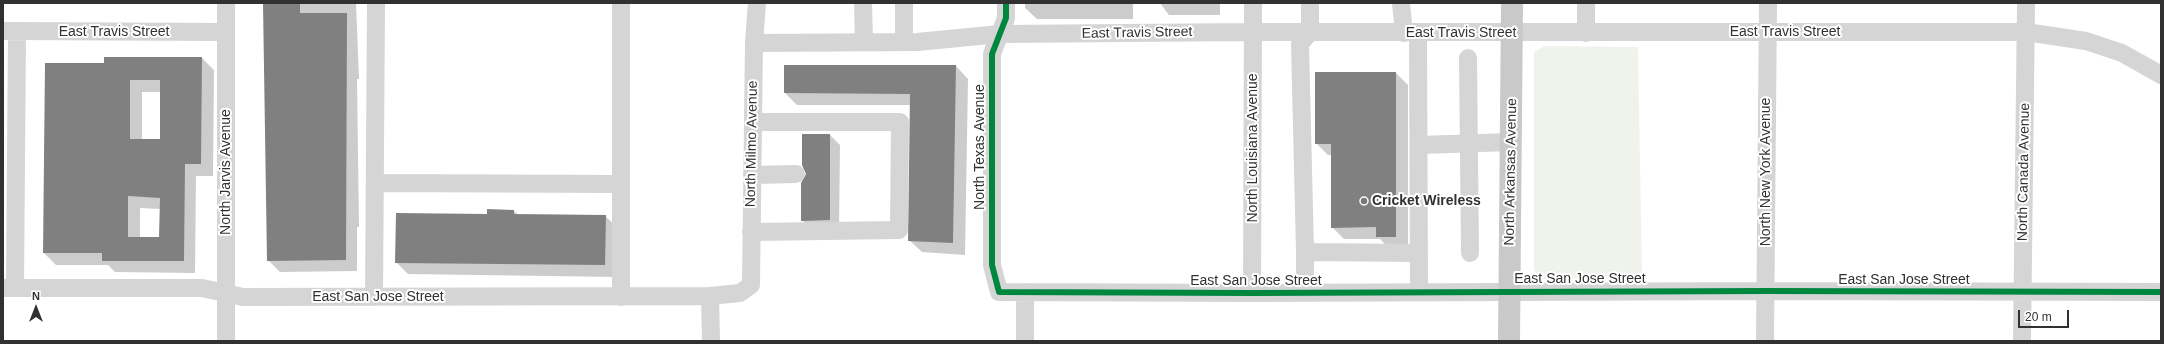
<!DOCTYPE html>
<html>
<head>
<meta charset="utf-8">
<style>
  body { margin:0 }
  #map { position:relative; width:2164px; height:344px; overflow:hidden; background:#fff; font-family:Arial,sans-serif }
  canvas { display:block }
  .frame { position:absolute; inset:0; border:4px solid #313131; pointer-events:none }
  .north { position:absolute; left:16px; top:288px; width:40px; height:40px; -webkit-text-stroke:3px #fff; paint-order:stroke; rotate:0deg; font-size:11px; font-weight:700; line-height:16px; text-align:center; color:#313131 }
  .north::after { content:''; display:block; margin:auto; width:14px; height:18px; background:#313131; clip-path:polygon(50% 0,100% 100%,50% 72%,0 100%) }
  .scale { position:absolute; left:2018px; top:310px; width:51px; height:18px; box-sizing:border-box; border:2px solid #313131; border-top:0; padding-left:5px; font-size:12px; line-height:14px; white-space:nowrap; color:#313131; -webkit-text-stroke:3px #fff; paint-order:stroke }
</style>
</head>
<body>
<div id="map">
<canvas width="2164" height="344"></canvas>
<div class="frame"></div>
<div class="north">N</div>
<div class="scale">20 m</div>
</div>
<script>
const ctx = document.querySelector('canvas').getContext('2d');
ctx.lineJoin = 'round';
function fill(path, color) { ctx.fillStyle = color; ctx.fill(path, 'evenodd'); }
function trace(path, color, width, dash) { ctx.strokeStyle = color; ctx.lineWidth = width; ctx.lineCap = dash ? 'butt' : 'round'; ctx.setLineDash(dash || []); ctx.stroke(path); }
function label(font, color, halo, rows, align = 'center') {
  ctx.font = font + ' Arial,sans-serif'; ctx.lineWidth = 4; ctx.setLineDash([]); ctx.textBaseline = 'middle'; ctx.strokeStyle = halo; ctx.fillStyle = color; for (const [text, x, y, turn = 0] of rows) {
    ctx.save(); ctx.translate(x, y); ctx.rotate((+turn || 0) * Math.PI / 180); ctx.textAlign = isNaN(turn) ? turn : align; if (halo) ctx.strokeText(text, 0, 0); ctx.fillText(text, 0, 0); ctx.restore();
  }
}
fill(new Path2D(`
  M1544,46L1638,47L1642,279H1541L1534,270V52Z`), '#f0f3ec');
fill(new Path2D(`
  M264,3H356L359,79H357L359,227H357V271L280,272L268,260Z
  M1025,3H1133V19H1037L1025,8Z
  M1160,3H1220V15H1169Z
  M202,58L214,70L213,176H196L195,273L115,272L108,265H56L44,253L105,64ZM142,92H161V140H142ZM140,208L160,209V238H140Z
  M785,66H956L968,79L965,255L922,252L909,240L911,105H797L785,93Z
  M1396,73L1408,85V248H1389L1380,239H1344L1332,227V155H1328L1316,143Z
  M830,135L840,145L839,230H812L802,220Z
  M514,211L518,215L605,216L618,228L617,277L408,274L396,262L488,215Z`), '#0003');
fill(new Path2D(`
  M263,3H300V13H347L346,260L267,261Z
  M104,57H202L201,164H185L184,261H102V253H43L45,63H104ZM130,80H160V139H130ZM128,196L160,198L159,237H128Z
  M784,65H956L953,243L908,241L910,94L784,93Z
  M1315,72H1396V237H1376V227L1331,228V144H1315Z
  M802,134H830V220L801,221V183L806,174L802,165Z
  M487,209L514,210V214L606,215L605,265L395,263L396,213L487,214Z`), '#808080');
trace(new Path2D(`
  M621,3V297
  M863,3L864,42
  M904,3V42
  M1006,3V18L992,54V265L999,292L1252,293L1766,291L2161,292
  M1310,3V32L1300,44L1305,252L1419,253
  M1401,3L1404,33
  M1586,3V33
  M3,31L226,32
  M1418,33L1419,292
  M754,43L917,42L1000,34L1253,32H2026L2086,41L2122,53L2161,75
  M1468,58L1470,253
  M1419,145L1511,142
  M752,175L796,174
  M375,183L621,184
  M751,232L899,230L900,122H753
  M1305,252V293
  M3,288H202L243,297L710,296L740,293L751,285L754,43L757,3
  M15,288L17,32
  M1252,293L1253,3
  M710,296L711,341
  M374,297L376,3
  M226,341V3
  M1025,341V292
  M1765,341L1768,3
  M2022,341L2026,3`), '#d5d5d5', 18);
trace(new Path2D(`
  M1509,341L1512,3`), '#c9c9c9', 22);
trace(new Path2D(`
  M1006,3V18L992,54V265L999,292L1252,293L1766,291L2161,292`), '#00873e', 6);
for (const [x, y, r, color] of [
  [1364,201,4,"#797979"]
]) { const dot = new Path2D(); dot.arc(x, y, r, 0, 2 * Math.PI); ctx.fillStyle = color; ctx.fill(dot); trace(dot, '#fff', 1.5); }
label('14px', '#313131', '#fff', [
  ["East Travis Street",114,32],
  ["East Travis Street",1785,32],
  ["East Travis Street",1137,33,-1],
  ["East Travis Street",1461,33],
  ["North Milmo Avenue",752,144,-89],
  ["North Texas Avenue",980,147,-90],
  ["North Louisiana Avenue",1253,148,-90],
  ["North Jarvis Avenue",226,172,-90],
  ["North Arkansas Avenue",1511,172,-89],
  ["North New York Avenue",1766,172,-90],
  ["North Canada Avenue",2024,172,-89],
  ["East San Jose Street",1580,279],
  ["East San Jose Street",1904,280],
  ["East San Jose Street",1256,281],
  ["East San Jose Street",378,297]
]);
label('bold 14px', '#313131', '#fff', [
  ["Cricket Wireless",1372,201]
], 'left');
</script>
</body>
</html>
